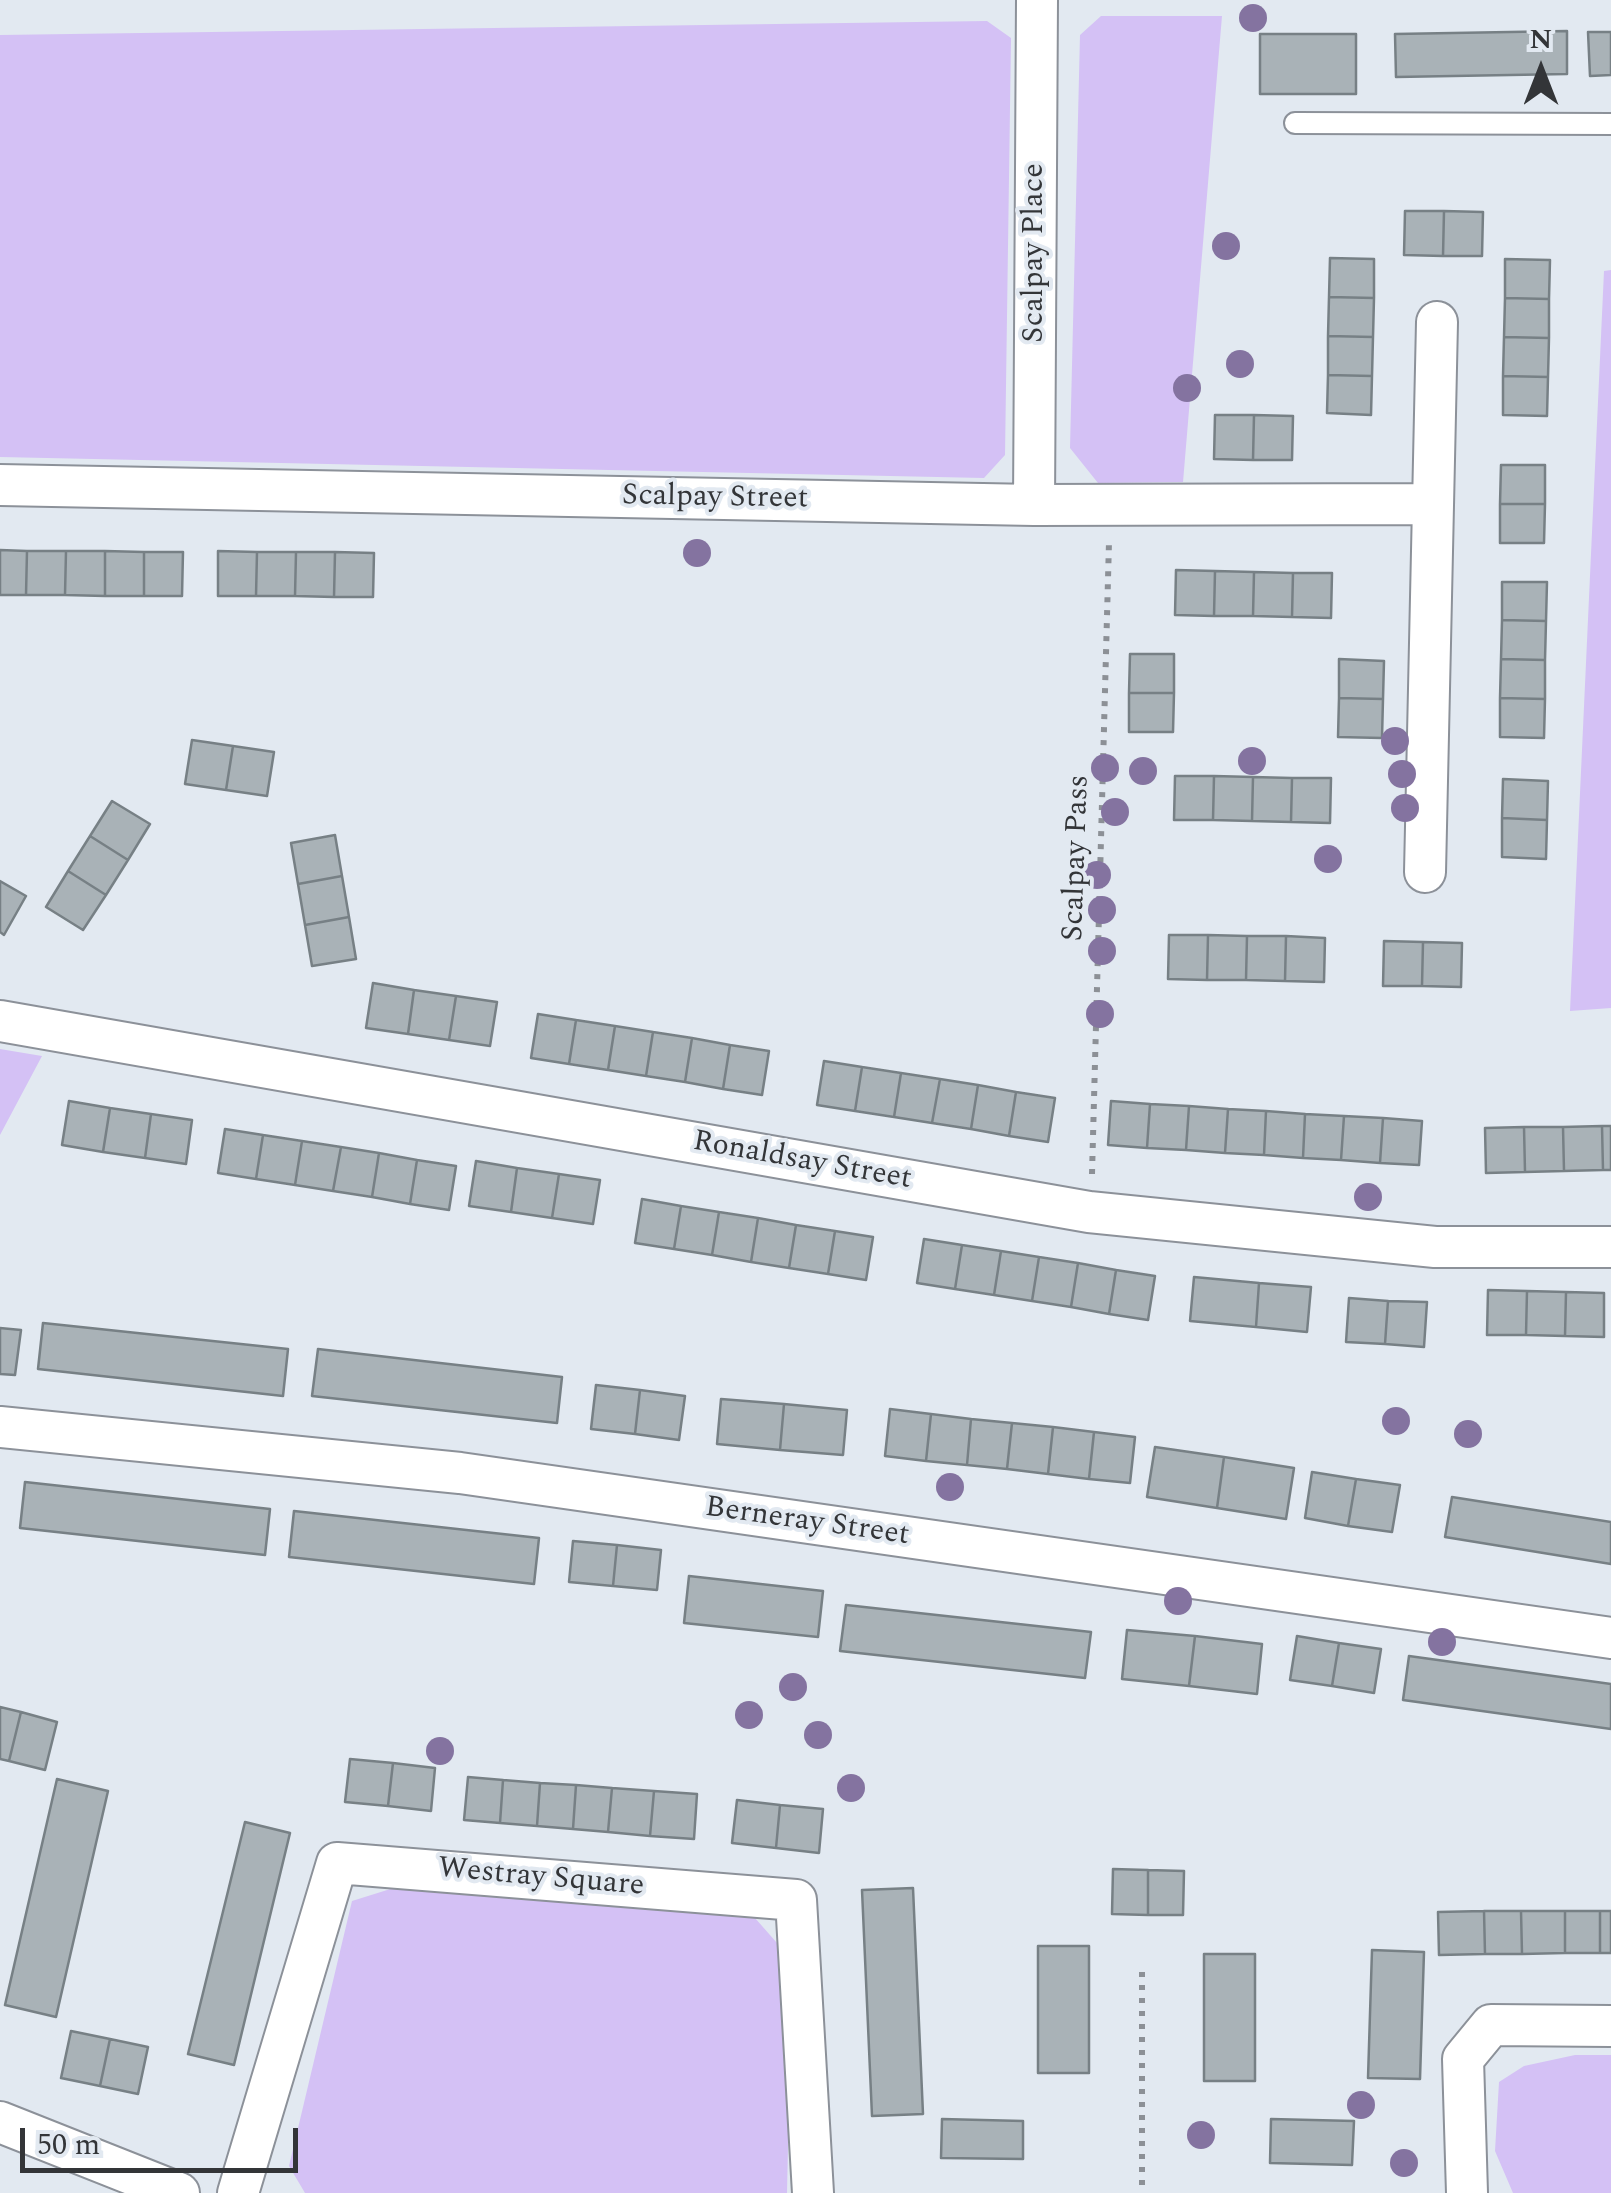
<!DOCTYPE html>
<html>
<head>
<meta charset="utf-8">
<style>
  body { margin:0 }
  #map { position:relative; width:1611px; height:2193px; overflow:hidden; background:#e2e9f1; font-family:Spectral,serif }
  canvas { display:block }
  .north { position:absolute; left:1491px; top:20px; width:100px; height:100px; -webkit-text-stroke:8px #e2e9f1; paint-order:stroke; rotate:0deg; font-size:28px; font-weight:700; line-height:40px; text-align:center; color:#333538 }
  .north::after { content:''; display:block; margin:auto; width:35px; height:45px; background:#333538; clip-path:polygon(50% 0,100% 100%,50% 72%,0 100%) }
  .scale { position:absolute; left:20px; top:2128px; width:278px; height:45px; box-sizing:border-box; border:5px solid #333538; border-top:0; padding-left:12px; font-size:30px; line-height:35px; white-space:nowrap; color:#333538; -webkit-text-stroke:8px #e2e9f1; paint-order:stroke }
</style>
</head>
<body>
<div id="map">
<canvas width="1611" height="2193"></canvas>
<div class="north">N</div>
<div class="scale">50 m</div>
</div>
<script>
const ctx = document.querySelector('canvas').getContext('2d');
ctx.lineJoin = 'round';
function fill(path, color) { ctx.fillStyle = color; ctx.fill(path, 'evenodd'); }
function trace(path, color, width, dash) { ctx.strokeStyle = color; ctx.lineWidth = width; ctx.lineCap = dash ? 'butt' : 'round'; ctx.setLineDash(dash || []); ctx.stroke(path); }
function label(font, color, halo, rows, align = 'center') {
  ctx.font = font + ' Spectral,serif'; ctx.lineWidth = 8; ctx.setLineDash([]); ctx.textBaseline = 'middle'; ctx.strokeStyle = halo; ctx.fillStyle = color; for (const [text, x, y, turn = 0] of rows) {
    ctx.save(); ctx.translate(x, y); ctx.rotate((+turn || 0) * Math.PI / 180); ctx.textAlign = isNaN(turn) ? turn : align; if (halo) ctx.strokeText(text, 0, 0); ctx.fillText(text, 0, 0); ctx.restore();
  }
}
fill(new Path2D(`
  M1101,16H1222L1183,482L1098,483L1070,448L1080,35Z
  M987,21L1011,38L1005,455L984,478L0,457V35Z
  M1611,270V1008L1570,1011L1604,271Z
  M0,1049L42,1056L0,1135Z
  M400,1886L755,1918L792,1960L787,2193H305L289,2166L352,1901Z
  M1575,2055H1611V2193H1513L1495,2151L1499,2082L1524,2066Z`), '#d4c1f5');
const building = new Path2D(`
  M1567,31V74L1396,77L1395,34Z
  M1588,32H1611V75L1590,76Z
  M1260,34H1356V94H1260Z
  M1405,211H1444L1443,256L1404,255Z
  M1444,211L1483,212L1482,256H1443Z
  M1330,258L1374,259V298L1329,297Z
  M1505,259L1550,260L1549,299L1505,298Z
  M1329,297L1374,298L1373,337L1328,336Z
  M1505,298L1549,299V338L1504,337Z
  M1328,336L1373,337L1372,376L1328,375Z
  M1504,337L1549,338L1548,377L1503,376Z
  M1328,375L1372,376L1371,415L1327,413Z
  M1503,376L1548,377L1547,416L1503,415Z
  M1215,415H1254L1253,460L1214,459Z
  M1254,415L1293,416L1292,460H1253Z
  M1501,465H1545V504H1500Z
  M1500,504H1545L1544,543H1500Z
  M0,550L27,551L26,595H0Z
  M27,551H66L65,595H26Z
  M66,551H105V596L65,595Z
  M105,551L144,552V596H105Z
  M218,551L257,552L256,596H218Z
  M144,552H183L182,596H144Z
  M257,552H296L295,596H256Z
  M296,552H335L334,597L295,596Z
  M335,552L374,553L373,597H334Z
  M1176,570L1215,571L1214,616L1175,615Z
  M1215,571L1254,572L1253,616H1214Z
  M1254,572L1293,573L1292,617L1253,616Z
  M1293,573H1332L1331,618L1292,617Z
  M1502,582H1547L1546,621L1502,620Z
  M1502,620L1546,621L1545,660L1501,659Z
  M1130,654H1174V693H1129Z
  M1339,659L1384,661L1383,699L1339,698Z
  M1501,659L1545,660V699L1500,698Z
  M1129,693H1174L1173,732H1129Z
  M1339,698L1383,699L1382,738L1338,737Z
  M1500,698L1545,699L1544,738L1500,737Z
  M192,740L233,746L226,790L185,784Z
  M233,746L274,752L267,796L226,790Z
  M1175,776H1214L1213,820H1174Z
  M1214,776L1253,777L1252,821L1213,820Z
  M1253,777L1292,778L1291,822L1252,821Z
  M1292,778H1331L1330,823L1291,822Z
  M1503,779L1548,781L1547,820L1502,818Z
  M112,801L150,824L128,860L90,836Z
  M1502,818L1547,820L1546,859L1502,857Z
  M335,835L342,876L298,884L291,843Z
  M90,836L128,860L106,895L68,871Z
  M68,871L106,895L83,930L46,907Z
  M342,876L349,917L305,925L298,884Z
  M0,881L26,896L4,935L0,932Z
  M349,917L356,959L312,966L305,925Z
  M1169,935H1208L1207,980L1168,979Z
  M1208,935L1247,936L1246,980H1207Z
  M1247,936H1286L1285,981L1246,980Z
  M1286,936L1325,938L1324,982L1285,981Z
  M1384,941L1423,942L1422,986H1383Z
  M1423,942L1462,943L1461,987L1422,986Z
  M373,983L414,990L408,1034L366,1028Z
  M414,990L456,996L449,1040L408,1034Z
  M456,996L497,1002L490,1046L449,1040Z
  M538,1014L576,1020L569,1064L531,1058Z
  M576,1020L615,1026L608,1070L569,1064Z
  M615,1026L653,1032L646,1076L608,1070Z
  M653,1032L692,1038L685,1082L646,1076Z
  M692,1038L730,1045L723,1089L685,1082Z
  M730,1045L769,1051L762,1095L723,1089Z
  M824,1061L862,1067L855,1111L817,1105Z
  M862,1067L901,1073L894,1117L855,1111Z
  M901,1073L940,1079L932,1123L894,1117Z
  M940,1079L978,1085L971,1129L932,1123Z
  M978,1085L1016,1092L1009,1136L971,1129Z
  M1016,1092L1055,1098L1048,1142L1009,1136Z
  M69,1101L110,1108L103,1152L62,1145Z
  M1111,1101L1150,1104L1147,1148L1108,1145Z
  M1150,1104L1189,1106L1186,1150L1147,1148Z
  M1189,1106L1228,1109L1225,1153L1186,1150Z
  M110,1108L151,1114L145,1158L103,1152Z
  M1228,1109L1266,1111L1264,1155L1225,1153Z
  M1266,1111L1305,1114L1303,1158L1264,1155Z
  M151,1114L192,1120L186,1164L145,1158Z
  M1305,1114L1344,1116L1341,1160L1303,1158Z
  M1344,1116L1383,1118L1380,1163L1341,1160Z
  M1383,1118L1422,1121L1419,1165L1380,1163Z
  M1602,1126L1603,1170L1564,1171L1563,1127Z
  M1602,1126H1611V1170H1603Z
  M1524,1127H1563L1564,1171L1525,1172Z
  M1524,1127L1525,1172L1486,1173L1485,1128Z
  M225,1129L263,1135L256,1179L218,1173Z
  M263,1135L302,1141L295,1185L256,1179Z
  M302,1141L341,1147L333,1191L295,1185Z
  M341,1147L379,1153L372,1197L333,1191Z
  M379,1153L417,1160L410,1204L372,1197Z
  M417,1160L456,1166L449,1210L410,1204Z
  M476,1161L517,1168L511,1212L469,1206Z
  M517,1168L559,1174L552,1218L511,1212Z
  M559,1174L600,1180L593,1224L552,1218Z
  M642,1199L681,1206L674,1249L635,1243Z
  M681,1206L719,1212L712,1255L674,1249Z
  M719,1212L758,1218L751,1262L712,1255Z
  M758,1218L796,1225L789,1268L751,1262Z
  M796,1225L835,1231L828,1274L789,1268Z
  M835,1231L873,1237L866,1280L828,1274Z
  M924,1239L962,1245L955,1289L917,1283Z
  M962,1245L1001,1251L994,1295L955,1289Z
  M1001,1251L1039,1257L1032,1301L994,1295Z
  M1039,1257L1078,1263L1071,1307L1032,1301Z
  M1078,1263L1116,1270L1109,1314L1071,1307Z
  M1116,1270L1155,1276L1148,1320L1109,1314Z
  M1194,1277L1259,1283L1256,1327L1190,1321Z
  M1259,1283L1311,1287L1307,1332L1256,1327Z
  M1488,1290L1527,1291L1526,1335H1487Z
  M1527,1291L1566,1292L1565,1336L1526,1335Z
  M1566,1292L1604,1293V1337L1565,1336Z
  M1349,1298L1388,1301L1385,1344L1346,1342Z
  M1388,1301L1427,1302L1424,1347L1385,1344Z
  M43,1323L288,1349L283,1396L38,1369Z
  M0,1328L21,1330L15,1375L0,1374Z
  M318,1349L562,1377L557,1423L312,1396Z
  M596,1385L640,1390L635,1434L591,1429Z
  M640,1390L685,1396L679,1440L635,1434Z
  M721,1399L784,1404L780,1450L717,1444Z
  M784,1404L847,1410L843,1455L780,1450Z
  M890,1409L931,1414L926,1461L885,1456Z
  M931,1414L971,1419L967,1465L926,1461Z
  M971,1419L1012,1423L1007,1469L967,1465Z
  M1012,1423L1053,1427L1048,1474L1007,1469Z
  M1053,1427L1094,1432L1089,1479L1048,1474Z
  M1094,1432L1135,1437L1130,1483L1089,1479Z
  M1155,1447L1224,1457L1217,1508L1147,1497Z
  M1224,1457L1294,1468L1286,1519L1217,1508Z
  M1312,1472L1356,1479L1348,1526L1305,1518Z
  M1356,1479L1400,1485L1392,1532L1348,1526Z
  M25,1482L270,1509L265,1555L20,1528Z
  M1452,1497L1611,1522V1564L1445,1537Z
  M294,1511L539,1538L534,1584L289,1557Z
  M573,1541L617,1545L613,1586L569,1582Z
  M617,1545L661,1550L657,1590L613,1586Z
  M689,1576L823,1591L818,1637L684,1623Z
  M846,1605L1091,1632L1085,1678L840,1651Z
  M1127,1630L1195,1636L1189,1686L1122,1679Z
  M1195,1636L1262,1644L1257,1694L1189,1686Z
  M1297,1636L1339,1643L1332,1686L1290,1680Z
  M1339,1643L1381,1649L1374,1693L1332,1686Z
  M1409,1656L1611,1684V1729L1403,1700Z
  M0,1707L21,1712L9,1761L0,1759Z
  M21,1712L57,1722L45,1770L9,1761Z
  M350,1759L393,1763L388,1806L345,1802Z
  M393,1763L435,1768L431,1811L388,1806Z
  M468,1777L503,1780L500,1823L464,1820Z
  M57,1779L108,1791L56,2017L5,2005Z
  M503,1780L540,1783L537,1826L500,1823Z
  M540,1783L576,1785L573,1829L537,1826Z
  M576,1785L612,1788L608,1832L573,1829Z
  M612,1788L654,1791L650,1836L608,1832Z
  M654,1791L697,1794L694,1839L650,1836Z
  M737,1800L780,1805L776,1848L732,1843Z
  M780,1805L823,1809L819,1853L776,1848Z
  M245,1822L290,1833L234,2065L188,2054Z
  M1113,1869L1148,1870V1915L1112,1914Z
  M1148,1870L1184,1871L1183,1915H1148Z
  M913,1888L923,2114L872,2116L862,1890Z
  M1484,1911L1485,1954L1439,1955L1438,1912Z
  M1484,1911H1521L1522,1954H1485Z
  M1521,1911H1565V1953L1522,1954Z
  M1565,1911H1600V1953H1565Z
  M1600,1911H1611V1953H1600Z
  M1038,1946H1089V2073H1038Z
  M1372,1950L1424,1952L1420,2079L1368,2078Z
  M1204,1954H1255V2081H1204Z
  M71,2031L110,2039L100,2086L61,2078Z
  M110,2039L148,2047L138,2094L100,2086Z
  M942,2119L1023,2121V2159L941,2158Z
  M1271,2119L1354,2121L1352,2165L1270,2163Z`);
fill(building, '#a9b2b7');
trace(building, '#778085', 2.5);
const service = new Path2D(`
  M1295,123L1611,124`);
const minor = new Path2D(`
  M0,485L1034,505L1431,504
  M1034,505L1037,0
  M1425,872L1437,322
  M0,1021L1089,1212L1435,1247H1611
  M0,1427L460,1473L1611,1638
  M0,2122L179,2193
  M238,2193L337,1863L796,1900L813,2193
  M1467,2193L1463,2059L1491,2025L1611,2026`);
trace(service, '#8c9199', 24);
trace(minor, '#8c9199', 44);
trace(new Path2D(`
  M1092,1174L1109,542
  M1142,1972V2193`), '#8c9096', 6, [5, 8]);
trace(service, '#fff', 20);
trace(minor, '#fff', 40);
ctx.fillStyle = '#8473a0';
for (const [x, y] of [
  [1253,18],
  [1226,246],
  [1240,364],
  [1187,388],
  [697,553],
  [1395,741],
  [1252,761],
  [1105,768],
  [1143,771],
  [1402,774],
  [1405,808],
  [1115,812],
  [1328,859],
  [1097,875],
  [1102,910],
  [1102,951],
  [1100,1014],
  [1368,1197],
  [1396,1421],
  [1468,1434],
  [950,1487],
  [1178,1601],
  [1442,1642],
  [793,1687],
  [749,1715],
  [818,1735],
  [440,1751],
  [851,1788],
  [1361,2105],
  [1201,2135],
  [1404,2163]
]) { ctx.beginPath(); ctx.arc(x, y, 14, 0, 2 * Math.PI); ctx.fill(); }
label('30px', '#333538', '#e2e9f1', [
  ["Scalpay Place",1036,253,-90],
  ["Scalpay Street",715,499,1],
  ["Scalpay Pass",1078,858,-88],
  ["Ronaldsay Street",802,1162,10],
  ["Berneray Street",807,1523,8],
  ["Westray Square",541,1879,5]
]);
</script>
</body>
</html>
